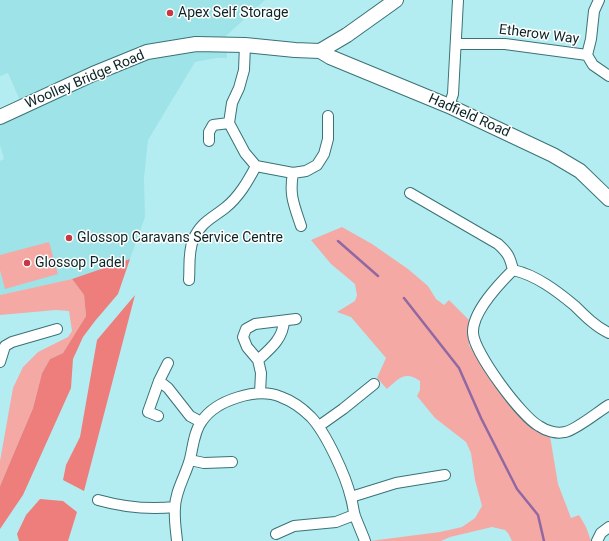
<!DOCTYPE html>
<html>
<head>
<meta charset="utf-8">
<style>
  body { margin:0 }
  canvas { display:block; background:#b3edf1 }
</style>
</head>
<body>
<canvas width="609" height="541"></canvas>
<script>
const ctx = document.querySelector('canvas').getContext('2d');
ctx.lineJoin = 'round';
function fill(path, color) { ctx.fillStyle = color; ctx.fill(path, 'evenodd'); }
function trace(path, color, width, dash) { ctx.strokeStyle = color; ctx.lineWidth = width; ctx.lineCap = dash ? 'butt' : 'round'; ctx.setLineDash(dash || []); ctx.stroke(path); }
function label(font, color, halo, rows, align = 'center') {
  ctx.font = font + ' Roboto,sans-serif'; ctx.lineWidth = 3; ctx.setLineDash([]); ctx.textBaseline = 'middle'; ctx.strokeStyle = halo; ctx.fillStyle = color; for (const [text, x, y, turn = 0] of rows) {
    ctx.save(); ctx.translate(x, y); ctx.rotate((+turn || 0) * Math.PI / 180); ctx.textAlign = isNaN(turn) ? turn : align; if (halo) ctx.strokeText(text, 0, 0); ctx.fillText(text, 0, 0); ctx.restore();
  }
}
fill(new Path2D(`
  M0,0H265L226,36L227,58H216L195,62L148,140L144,178L145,217L130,259L72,279L0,295V161L4,159L0,145V124L25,112L8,73L0,76Z`), '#9ee3e8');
fill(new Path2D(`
  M342,227L372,244L408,269L428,286L436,299L444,305L449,300L470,321L469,345L496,386L527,424L539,432L550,436L558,484L571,518L579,515L586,527L591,541H512L508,533L505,530L492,527L450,537L441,541H370L440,532L462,527L475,518L482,506L475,480L471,453L466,442L435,418L417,396L420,390V381C405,370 398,379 387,389L377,378L386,358L351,317L337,312L355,301L357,295L355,284L331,264L311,240Z
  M49,242L58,274L5,289L0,270V255Z
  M72,279L84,295L86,316L63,353L50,359L42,373L33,408L0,486V461L13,388L23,367L38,352L68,337L72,331L69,311L56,310L0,315V295Z`), '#f4a9a5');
fill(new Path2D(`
  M130,259L118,294L95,321L83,337L73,359L71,388L23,495L0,529V486L33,408L42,373L50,359L63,353L86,316L84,295L72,279Z
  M135,295L84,491L63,480L66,465L80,437L97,340Z
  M40,499L63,501L77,512L68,541H19L17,534L26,515Z`), '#ee7e7c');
trace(new Path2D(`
  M338,241L378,276
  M404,298L459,368L481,418L517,489L538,515L544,541`), '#9268a2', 2.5);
const street = new Path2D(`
  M457,44H505L587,55L593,65L609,76
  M245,45L244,70L239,88L232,103L229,123L245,153L256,166L293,173L306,171L317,165L324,154L328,139V116
  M587,55L591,39L594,11L599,0
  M449,106L453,94L458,0
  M209,141V132L213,125L229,123
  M293,173C289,195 294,205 301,226
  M410,193L498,244C508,253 510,257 513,270
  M189,280C190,267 188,253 193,240C201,222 211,219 225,208C239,197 248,181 256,166
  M609,333C596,327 585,316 575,306C557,291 536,275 513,270C499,284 472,312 473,333C474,353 522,417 539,426C546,431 557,434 565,432C576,430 599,411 609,405
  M258,360C270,349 283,339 284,321
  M0,362L5,346L12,342L57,329
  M159,381L168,388L190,416L201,422
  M260,393L261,373L258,360L247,347L243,337L246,329L255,324L296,319
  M158,416L148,412L159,381L168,363
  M319,426L343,409L374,384
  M190,460L204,463L232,462
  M351,497L396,483L445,475
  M98,500C123,507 148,510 175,507
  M276,534L294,526L336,522L354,515
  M177,541C176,530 174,519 175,508C175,491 186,475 190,459C193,447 194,431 202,421C216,400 257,387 281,397C292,401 303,409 311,417C326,433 346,476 351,498C353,504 353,510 355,516C358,524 362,533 365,541
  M597,541L601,533L609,527`);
const secondary = new Path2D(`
  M320,51L330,57L449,106L553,155L580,171L609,199
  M0,117L93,74L147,52L196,44L245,45L295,50L320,51L347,35L396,0`);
trace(street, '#3a7276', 12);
trace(secondary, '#3a7276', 16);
trace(street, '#fff', 10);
trace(secondary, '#fff', 14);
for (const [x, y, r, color] of [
  [170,13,4,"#c83841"],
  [69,238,4,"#c83841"],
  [27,263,4,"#c83841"]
]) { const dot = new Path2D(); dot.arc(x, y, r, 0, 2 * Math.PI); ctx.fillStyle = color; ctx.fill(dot); trace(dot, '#fff', 1.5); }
label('14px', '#0b2325', '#fff', [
  ["Apex Self Storage",178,13],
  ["Glossop Caravans Service Centre",77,238],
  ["Glossop Padel",35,263]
], 'left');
label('14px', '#0b2325', '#fff', [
  ["Etherow Way",539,35,7],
  ["Woolley Bridge Road",85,80,-23],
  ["Hadfield Road",469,116,24]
]);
</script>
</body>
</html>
